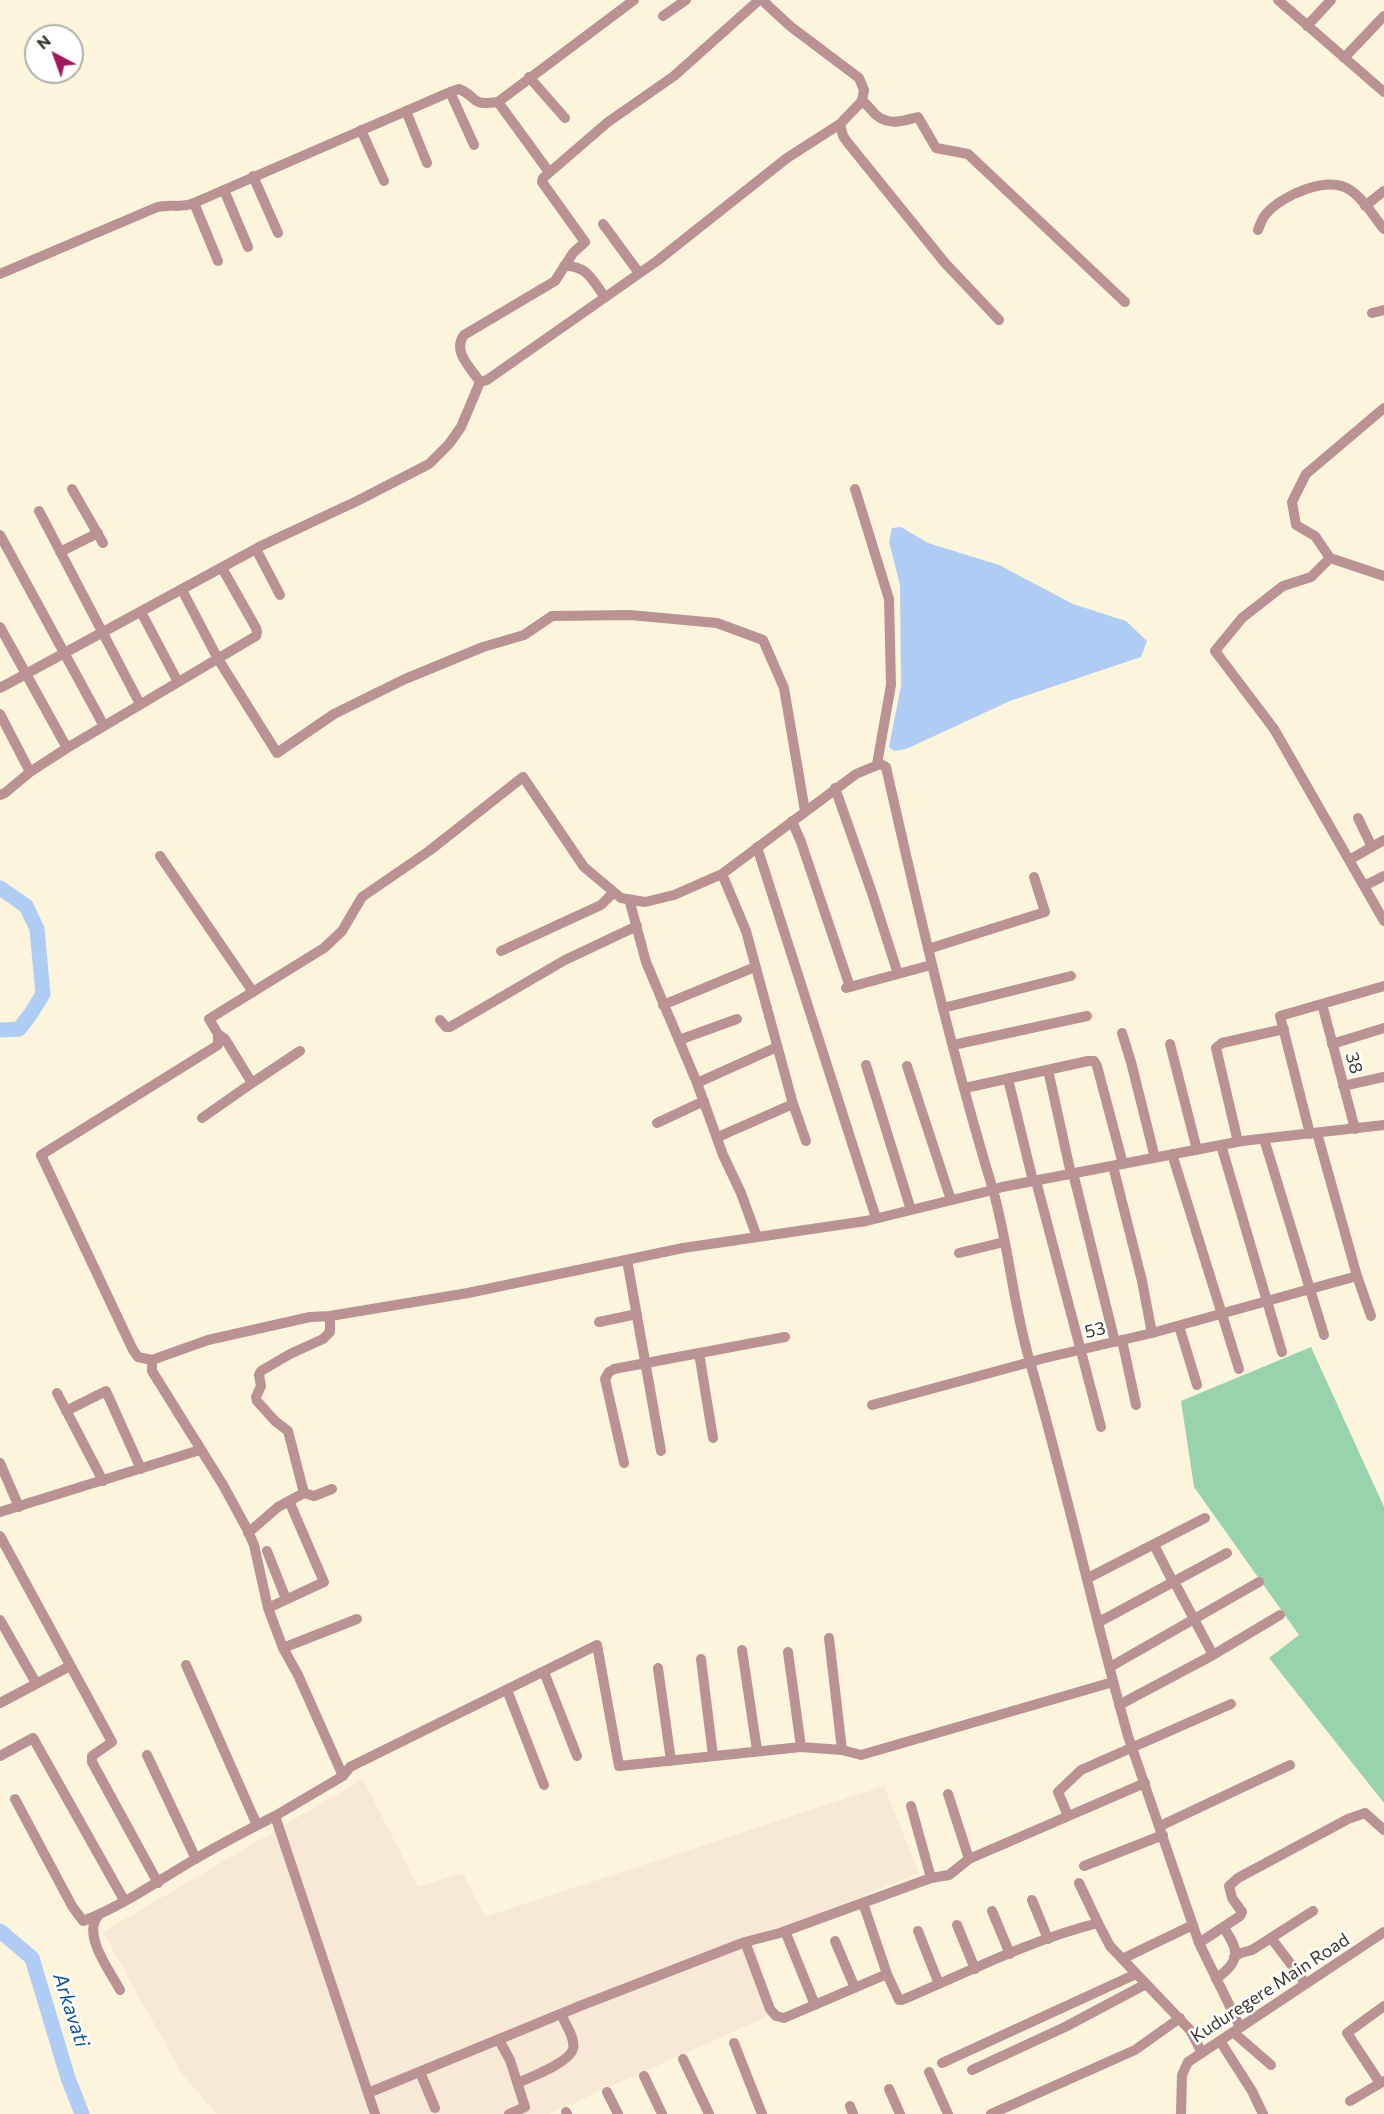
<!DOCTYPE html>
<html>
<head>
<meta charset="utf-8">
<style>
  body { margin:0 }
  #map { position:relative; width:1384px; height:2114px; overflow:hidden; background:#fcf5dc; font-family:Commissioner,sans-serif }
  canvas { display:block }
  .north { position:absolute; left:24px; top:24px; width:60px; height:60px; box-sizing:border-box; background:#fff; border:2px solid #b0afab; border-radius:50%; rotate:319deg; font-size:16px; font-weight:700; line-height:24px; text-align:center; color:#3a382e }
  .north::after { content:''; display:block; margin:auto; width:21px; height:27px; background:#a3165d; clip-path:polygon(50% 0,100% 100%,50% 72%,0 100%) }
</style>
</head>
<body>
<div id="map">
<canvas width="1384" height="2114"></canvas>
<div class="north">N</div>
</div>
<script>
const ctx = document.querySelector('canvas').getContext('2d');
ctx.lineJoin = 'round';
function fill(path, color) { ctx.fillStyle = color; ctx.fill(path, 'evenodd'); }
function trace(path, color, width, dash) { ctx.strokeStyle = color; ctx.lineWidth = width; ctx.lineCap = dash ? 'butt' : 'round'; ctx.setLineDash(dash || []); ctx.stroke(path); }
function label(font, color, halo, rows, align = 'center') {
  ctx.font = font + ' Commissioner,sans-serif'; ctx.lineWidth = 5; ctx.setLineDash([]); ctx.textBaseline = 'middle'; ctx.strokeStyle = halo; ctx.fillStyle = color; for (const [text, x, y, turn = 0] of rows) {
    ctx.save(); ctx.translate(x, y); ctx.rotate((+turn || 0) * Math.PI / 180); ctx.textAlign = isNaN(turn) ? turn : align; if (halo) ctx.strokeText(text, 0, 0); ctx.fillText(text, 0, 0); ctx.restore();
  }
}
fill(new Path2D(`
  M363,1779L418,1887L463,1873L485,1917L884,1786L919,1873L754,1940L771,2015L549,2114H217L182,2074L103,1932Z`), '#f8e8d6');
fill(new Path2D(`
  M1311,1347L1384,1507V1803L1269,1658L1299,1635L1194,1487L1181,1401Z`), '#97d3ab');
fill(new Path2D(`
  M901,527L928,543L999,565L1073,604L1126,621L1147,641L1141,657L1010,701L906,749L894,751L889,747L901,686L900,585L889,542L892,528Z`), '#afcdf4');
trace(new Path2D(`
  M0,888L26,906L37,929L43,994L30,1015L19,1029L0,1030
  M0,1931L32,1958L68,2078L82,2114`), '#afcdf4', 15);
trace(new Path2D(`
  M759,0L674,76L608,122L543,178L542,182L585,242L573,253L555,281L464,335C452,351 470,367 480,382L487,380L657,261L787,158L840,124L862,101L864,90L859,78L790,26L762,0
  M1278,0L1384,92
  M663,16L686,0
  M1307,26L1331,0
  M1344,58L1384,16
  M529,77L565,118
  M450,92L474,145
  M862,101C868,105 871,110 876,115C889,126 903,121 918,117L936,148L968,154L1125,302
  M406,111L427,163
  M840,124L843,136L848,143L945,263L999,320
  M361,130L384,181
  M549,172L498,102L634,0
  M253,176L278,233
  M224,190L248,247
  M194,203L218,261
  M1365,206L1384,191
  M603,224L639,273
  M1258,230C1260,225 1262,218 1266,214C1282,195 1328,175 1350,190C1363,198 1374,217 1384,229
  M564,266C587,265 592,280 605,297
  M0,274L155,208C170,203 180,209 194,203L450,92L459,89C479,97 468,106 498,102
  M1372,313L1384,310
  M1384,408L1306,474L1292,502L1296,525L1315,536L1330,558L1311,577L1283,586L1242,618L1215,651L1274,729L1384,921
  M72,489L103,543
  M855,489L889,599L891,685L877,764
  M39,511L140,704
  M0,535L104,726
  M256,549L280,595
  M60,552L98,533
  M1330,558L1384,576
  M182,590L218,659L277,753L334,714L405,679L483,647L524,635L552,616L630,615L717,623L763,640L784,688L805,811
  M141,612L178,682
  M0,627L67,748
  M0,688L263,545L357,501L429,464L449,444L461,427L480,382
  M0,714L30,772
  M835,788L872,893L898,974
  M0,795L5,793L30,772L67,748L256,636L257,632L256,628L222,568
  M1358,818L1372,847
  M792,821L801,842L850,987
  M757,847L876,1218
  M160,856L253,992
  M1349,860L1384,840
  M722,874L746,931L793,1104L806,1141
  M1364,886L1384,876
  M629,899L646,962L697,1083L723,1155L741,1193L757,1237
  M928,949L1045,912L1034,877
  M501,951L601,905L614,892
  M846,988L931,965
  M1322,1004L1355,1129
  M663,1005L755,967
  M943,1008L1071,976
  M440,1020L446,1027H450L565,960L637,926
  M1122,1033L1131,1062L1155,1158
  M679,1040L737,1019
  M1170,1044L1197,1150
  M1332,1044L1384,1028
  M953,1045L1087,1016
  M866,1065L911,1210
  M907,1066L951,1200
  M1048,1070L1071,1174
  M1008,1079L1033,1181
  M252,1083L300,1051
  M697,1083L777,1047
  M1343,1086L1384,1077
  M965,1088L1088,1061H1094L1097,1066L1123,1164
  M202,1118L252,1083L225,1039L218,1034
  M657,1123L704,1101
  M1317,1133L1357,1276L1371,1316
  M1310,1134L1280,1016L1384,986
  M718,1137L793,1104
  M1264,1139L1324,1335
  M1238,1142L1216,1048L1222,1043L1284,1029
  M1221,1145L1282,1352
  M1172,1154L1239,1369
  M1113,1166L1142,1281L1152,1333
  M1073,1173L1115,1342
  M1036,1181L1101,1427
  M959,1253L1004,1242
  M627,1260L661,1451
  M599,1322L637,1314
  M1179,1326L1197,1385
  M1122,1340L1136,1405
  M699,1353L713,1438
  M152,1360V1371L223,1485L247,1529L254,1545L268,1608L283,1648L298,1675L343,1776
  M57,1393L103,1481
  M872,1405L1045,1358L1152,1333L1357,1276
  M66,1411L106,1391L141,1469
  M0,1463L19,1507
  M624,1463L605,1379L609,1372L614,1369L785,1337
  M304,1493L314,1496L332,1489
  M0,1512L200,1450
  M248,1533L278,1507L304,1493L288,1431L275,1421L257,1401L256,1397L261,1386L259,1375L261,1371L290,1354L323,1339L330,1332V1316
  M0,1536L112,1742L92,1756V1762L158,1883
  M1154,1545L1173,1582
  M267,1551L286,1599
  M1088,1578L1205,1518
  M1177,1587L1213,1655
  M268,1608L324,1582L289,1501
  M0,1620L36,1683
  M1099,1622L1227,1553
  M829,1638L842,1750
  M283,1648L357,1619
  M742,1650L757,1750
  M788,1652L801,1747
  M701,1659L713,1756
  M186,1665L257,1825
  M1110,1667L1259,1582
  M658,1668L671,1761
  M544,1672L577,1756
  M507,1690L544,1785
  M0,1703L70,1666
  M1119,1705L1213,1655L1280,1615
  M147,1755L196,1859
  M0,1756L33,1738L124,1900
  M948,1794L969,1859
  M15,1799L72,1906L83,1921C123,1906 159,1880 197,1858C222,1843 248,1830 275,1816
  M911,1806L931,1878
  M1068,1816L1058,1792L1081,1770L1231,1704
  M1160,1826L1290,1765
  M1084,1866L1163,1835
  M1079,1883L1098,1923
  M1032,1900L1048,1939
  M863,1903L887,1974
  M992,1911L1010,1954
  M98,1916C82,1935 110,1971 120,1990
  M957,1925L975,1969
  M785,1931L815,2005
  M918,1931L939,1984
  M1271,1938L1306,1984
  M835,1941L855,1988
  M745,1942L780,1933L931,1878L949,1875L969,1859L1145,1783
  M1199,1943L1240,1916L1242,1912L1232,1898L1229,1886L1238,1878L1348,1819L1365,1813L1384,1830
  M1234,1957L1241,1953L1252,1950L1313,1911
  M1122,1959L1193,1925
  M1216,1979C1241,1960 1240,1951 1223,1927
  M1240,2027L1199,1943L1128,1736C1093,1612 1066,1486 1030,1362C1013,1306 1009,1246 993,1190C951,1051 918,909 886,767L880,764L856,774L722,874L674,895L645,902L621,898L584,867L523,777L429,851L362,897L342,931L324,948L209,1019L218,1034V1045L41,1155L133,1350L138,1357L152,1360L208,1340L310,1317L330,1316L468,1293L683,1248L866,1221L993,1190L1002,1187L1242,1141L1384,1125
  M1233,2032L1271,2065
  M499,2040L510,2060L525,2107L509,2114
  M1220,2041L1252,2091L1263,2114
  M734,2043L762,2114
  M683,2059L709,2114
  M942,2063L1136,1974
  M972,2070L1065,2027L1146,1984
  M420,2072L435,2108
  M929,2072L948,2114
  M644,2076L662,2114
  M518,2083C530,2077 569,2063 573,2049C576,2039 565,2024 561,2014
  M1380,2083L1347,2033L1384,2006
  M889,2089L900,2114
  M607,2092L618,2114
  M368,2093L580,2006L745,1942L770,2009L776,2016L784,2018L887,1974L899,2000H902C966,1973 1030,1940 1098,1923L1110,1946L1190,2030L1202,2053
  M1350,2101L1384,2081
  M850,2106L853,2114
  M566,2112L567,2114
  M375,2114L275,1816L343,1776L350,1767L597,1645L619,1766L801,1747L842,1750L861,1755L1113,1682
  M991,2114L1135,2050L1180,2018
  M1181,2114L1182,2075L1188,2062L1384,1932`), '#ba9293', 10);
label('18px', '#3a382e', '#fff', [
  ["38",1354,1063,75],
  ["53",1095,1330,-13],
  ["Kuduregere Main Road",1270,1988,-33]
]);
label('italic 20px', '#11529c', '#fff', [
  ["Arkavati",71,2010,72]
]);
</script>
</body>
</html>
